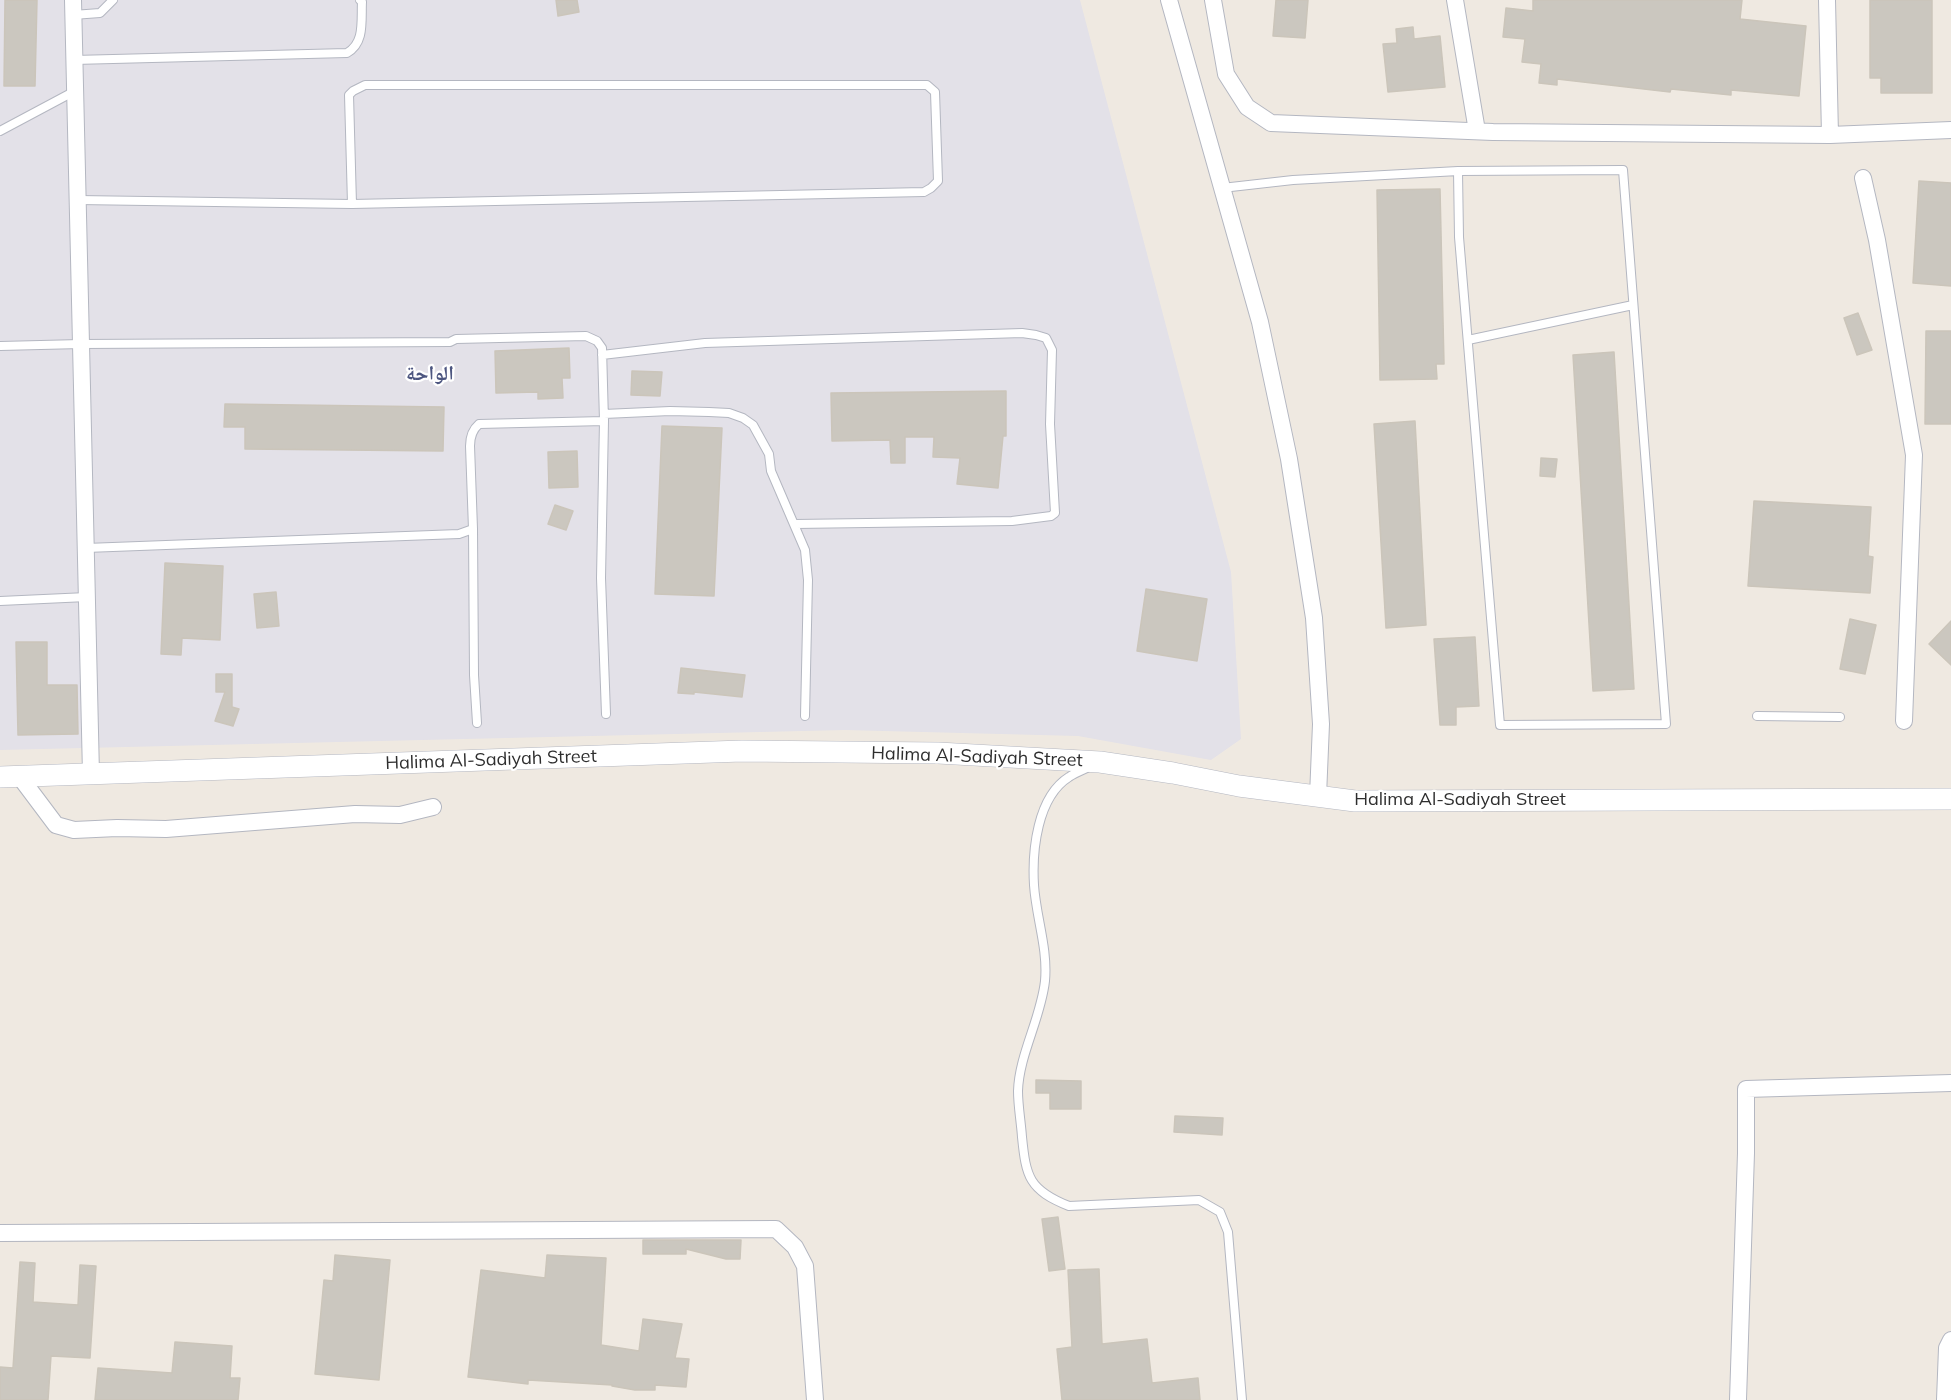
<!DOCTYPE html>
<html>
<head>
<meta charset="utf-8">
<style>
  body { margin:0 }
  canvas { display:block; background:#efe9e1 }
</style>
</head>
<body>
<canvas width="1951" height="1400"></canvas>
<script>
const ctx = document.querySelector('canvas').getContext('2d');
ctx.lineJoin = 'round';
function fill(path, color) { ctx.fillStyle = color; ctx.fill(path, 'evenodd'); }
function trace(path, color, width, dash) { ctx.strokeStyle = color; ctx.lineWidth = width; ctx.lineCap = dash ? 'butt' : 'round'; ctx.setLineDash(dash || []); ctx.stroke(path); }
function label(font, color, halo, rows, align = 'center') {
  ctx.font = font + ' Mulish,"Noto Naskh Arabic",sans-serif'; ctx.lineWidth = 4.5; ctx.setLineDash([]); ctx.textBaseline = 'middle'; ctx.strokeStyle = halo; ctx.fillStyle = color; for (const [text, x, y, turn = 0] of rows) {
    ctx.save(); ctx.translate(x, y); ctx.rotate((+turn || 0) * Math.PI / 180); ctx.textAlign = isNaN(turn) ? turn : align; if (halo) ctx.strokeText(text, 0, 0); ctx.fillText(text, 0, 0); ctx.restore();
  }
}
fill(new Path2D(`
  M0,0H1080L1231,572L1241,739L1211,760L1078,736L845,730L0,750Z`), '#e3e1e8');
const building = new Path2D(`
  M5,0H37L35,86H4Z
  M556,0H577L579,12L558,16Z
  M1276,0H1308L1305,38L1273,36Z
  M1533,0H1742L1740,19L1806,26L1799,96L1731,90V95L1671,89L1670,92L1557,79V85L1539,83L1541,64L1522,62L1525,39L1503,37L1506,8L1533,11Z
  M1870,0H1932V93H1881V78H1870Z
  M1413,27L1414,39L1440,36L1445,87L1388,92L1383,44L1397,43L1396,29Z
  M1919,181L1951,183V286L1913,283Z
  M1440,189L1444,364H1436L1437,379L1380,380L1377,190Z
  M1858,313L1872,350L1857,355L1844,318Z
  M1926,331H1951V424H1925Z
  M569,348L570,378H562L563,398L538,399V392L496,393L495,351Z
  M1614,352L1634,689L1593,691L1573,355Z
  M632,371L662,372L660,396L631,395Z
  M1006,391V436H1003L998,488L957,484L960,458L933,457L934,437H905V463H891L890,440L832,441L831,393Z
  M225,404L444,407L443,451L245,449V427H224Z
  M1415,421L1426,625L1386,628L1374,424Z
  M662,426L722,428L714,596L655,594Z
  M577,451L578,487L549,488L548,452Z
  M1541,458L1557,459L1555,477L1540,476Z
  M1754,501L1871,507L1868,556L1873,557L1870,593L1748,586Z
  M555,505L573,511L566,530L548,524Z
  M165,563L223,566L220,640L182,638L181,655L161,654Z
  M1146,589L1207,599L1197,661L1137,651Z
  M276,592L279,626L257,628L254,594Z
  M1850,619L1876,625L1865,674L1840,669Z
  M1951,621V665L1929,644Z
  M1475,637L1479,706L1456,707V725H1440L1434,639Z
  M16,642H47V685H77L78,734L18,735Z
  M681,668L745,675L742,697L694,692V694L678,693Z
  M216,674H232V707L239,709L233,726L215,721L225,692H216Z
  M1036,1080L1081,1081V1109H1050V1093H1036Z
  M1175,1116L1223,1118L1222,1135L1174,1132Z
  M1058,1217L1065,1269L1049,1271L1042,1219Z
  M643,1240H741L740,1259H726L686,1249V1254H643Z
  M335,1255L390,1260L379,1380L315,1374L324,1280L333,1281Z
  M547,1255L606,1258L601,1345L639,1351L643,1319L682,1324L675,1358L689,1359L686,1387L655,1385V1390H635L612,1386V1385L528,1380V1384L468,1377L481,1270L545,1278Z
  M20,1262L35,1263L33,1302L78,1305L80,1265L96,1266L90,1358L51,1356L48,1400H0V1367L13,1368Z
  M1099,1269L1102,1344L1147,1339L1152,1383L1198,1378L1200,1400H1062L1057,1349L1072,1347L1068,1270Z
  M175,1342L232,1346L230,1378H240L238,1400H95L98,1368L172,1373Z`);
fill(building, '#cbc7bf');
trace(building, '#cbc5ba', 1.5);
const service = new Path2D(`
  M73,15L100,13L113,0
  M74,60L347,53C365,43 361,21 362,2L360,0
  M0,131L75,91
  M1222,188L1293,180L1458,171L1459,237L1500,725L1666,724L1623,170L1458,171
  M78,200L352,204L924,192L931,188L938,181L935,92L927,85H365L353,91L349,95L352,204
  M1468,340L1633,305
  M0,346L81,344L450,342L456,339L586,336L597,341L602,348L604,421L479,424C472,430 470,437 470,446L473,529L459,534L86,548
  M602,355L705,343L1022,333L1036,335L1046,338L1052,350L1050,424L1055,513L1051,516L1012,521L795,524
  M604,414L670,411L709,412L729,413L743,418L753,425L769,454L771,471L805,550L808,580L805,716
  M604,421L601,578L606,714
  M473,529L474,675L477,723
  M0,601L87,597
  M1757,716L1840,717
  M1089,767C1083,770 1075,773 1069,777C1037,797 1032,851 1034,885C1036,917 1048,948 1045,981C1041,1018 1019,1055 1018,1091C1018,1106 1021,1122 1022,1137C1026,1177 1029,1190 1069,1206L1199,1200L1220,1212L1228,1232L1242,1400`);
const minor = new Path2D(`
  M73,0L91,774
  M1169,0L1260,322L1289,459L1314,618L1321,724L1318,796
  M1213,0L1226,74L1247,107L1271,123L1493,132L1830,135L1951,130
  M1455,0L1477,131
  M1827,0L1830,135
  M1863,178L1877,240L1914,455L1904,721
  M20,777L56,825L74,830L117,828L166,829L355,814L400,815L433,807
  M0,1233L776,1229L795,1247L805,1266L815,1400
  M1738,1400L1746,1153V1089L1951,1083
  M1945,1400L1947,1348L1951,1340`);
const tertiary = new Path2D(`
  M0,777L742,751L938,753L1100,762L1173,773L1239,786L1355,801L1951,799`);
trace(service, '#b4b7c1', 10);
trace(minor, '#b4b7c1', 18);
trace(tertiary, '#b4b7c1', 22);
trace(service, '#fff', 8);
trace(minor, '#fff', 16);
trace(tertiary, '#fff', 21);
label('18px', '#2e2e2e', '#fff', [
  ["Halima Al-Sadiyah Street",977,757,2],
  ["Halima Al-Sadiyah Street",491,760,-2],
  ["Halima Al-Sadiyah Street",1460,800]
]);
label('bold 20px', '#4d5680', '#fff', [
  ["الواحة",430,374]
]);
</script>
</body>
</html>
